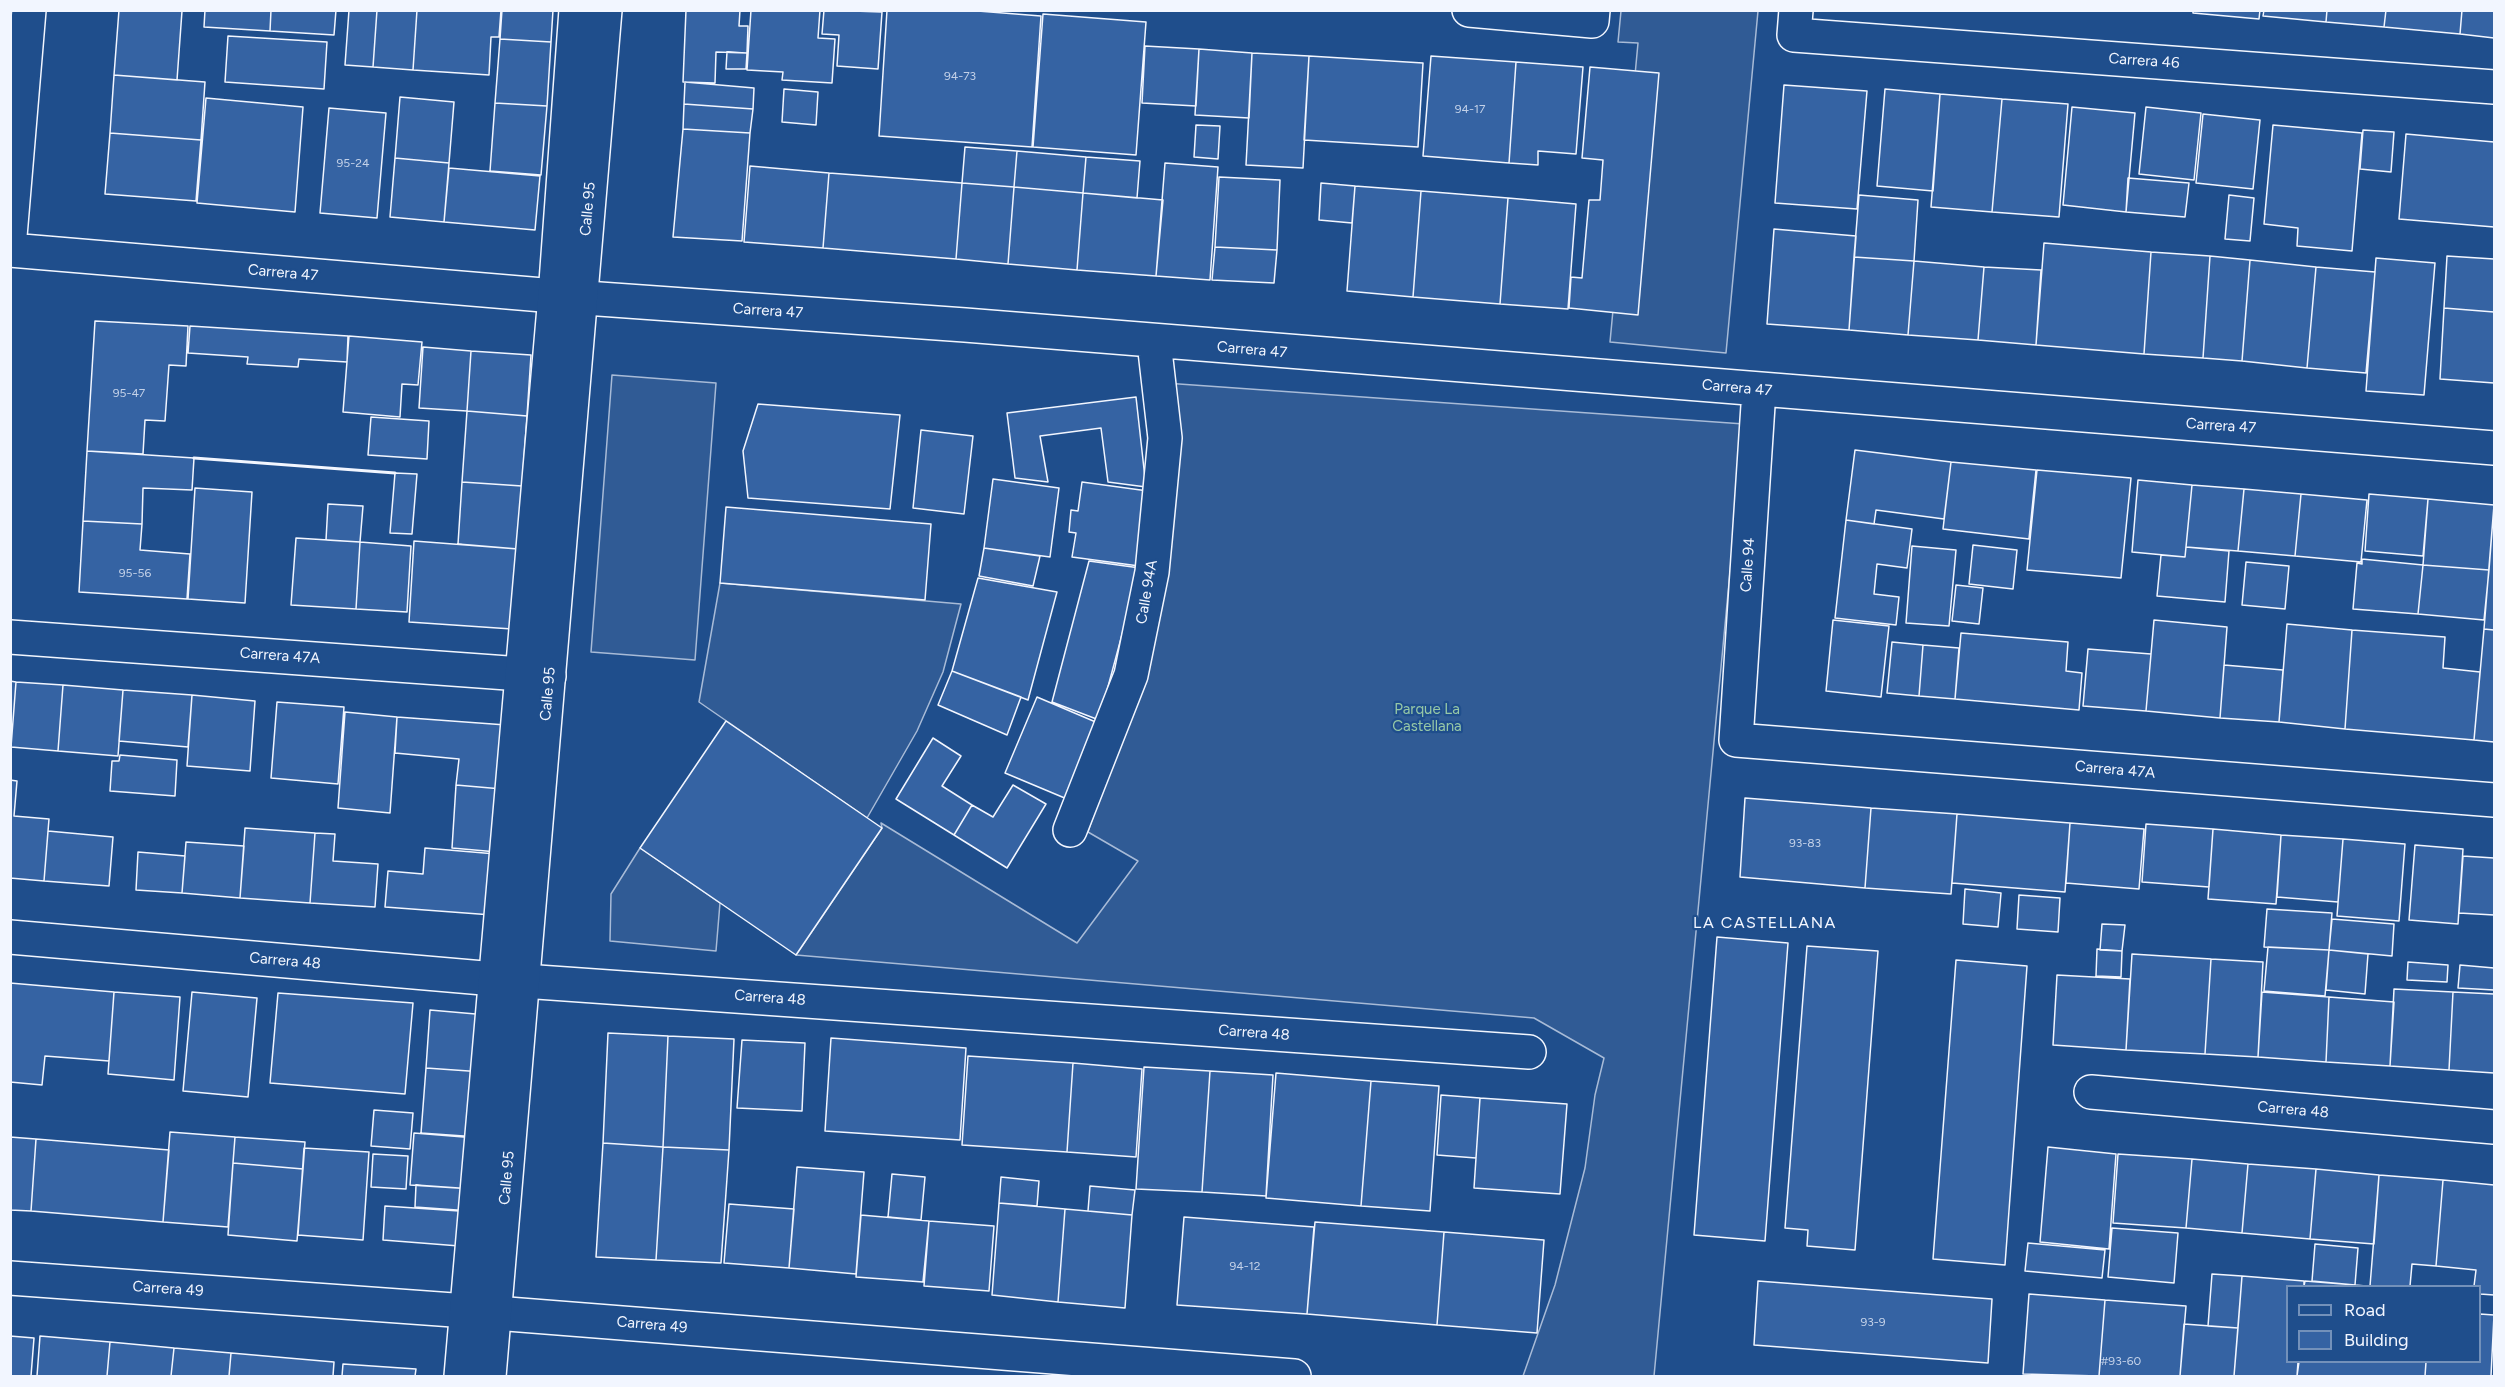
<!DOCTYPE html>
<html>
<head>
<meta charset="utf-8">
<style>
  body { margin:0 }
  #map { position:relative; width:2505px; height:1387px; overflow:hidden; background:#1f4e8c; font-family:Figtree,sans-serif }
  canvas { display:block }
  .frame { position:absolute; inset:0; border:12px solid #f2f6ff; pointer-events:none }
  .legend { position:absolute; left:2286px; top:1285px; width:195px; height:78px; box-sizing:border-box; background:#1f4e8c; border:2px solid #7391ba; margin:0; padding:8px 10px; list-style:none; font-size:18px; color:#f2f6ff }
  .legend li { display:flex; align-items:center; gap:12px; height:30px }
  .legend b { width:30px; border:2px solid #7391ba }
</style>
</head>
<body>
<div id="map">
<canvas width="2505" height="1387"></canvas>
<div class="frame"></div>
<ul class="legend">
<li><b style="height:8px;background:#1f4e8c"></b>Road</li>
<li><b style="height:16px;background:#3563a3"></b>Building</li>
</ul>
</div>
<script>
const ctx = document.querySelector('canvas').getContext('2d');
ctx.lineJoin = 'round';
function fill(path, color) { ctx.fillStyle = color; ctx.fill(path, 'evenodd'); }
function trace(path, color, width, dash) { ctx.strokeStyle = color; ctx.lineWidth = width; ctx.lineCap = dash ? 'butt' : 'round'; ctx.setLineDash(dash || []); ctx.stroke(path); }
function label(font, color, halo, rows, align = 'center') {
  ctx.font = font + ' Figtree,sans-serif'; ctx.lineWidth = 4.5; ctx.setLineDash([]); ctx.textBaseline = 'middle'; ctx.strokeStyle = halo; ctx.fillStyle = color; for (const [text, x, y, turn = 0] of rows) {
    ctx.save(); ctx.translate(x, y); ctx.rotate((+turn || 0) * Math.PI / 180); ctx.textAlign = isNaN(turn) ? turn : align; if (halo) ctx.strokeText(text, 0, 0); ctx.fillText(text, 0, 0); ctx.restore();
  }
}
const built = new Path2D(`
  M1621,11H1758L1726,353L1610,342L1638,43L1618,42Z
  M612,375L716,383L695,660L591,652Z
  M1165,383L1744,424L1654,1376H1523L1555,1285L1585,1168L1595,1095L1604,1058L1534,1018L796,955L882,828L881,823L1077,943L1138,861L1088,832L1158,617Z
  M720,583L961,604L943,672L917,731L867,818L699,702Z
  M640,848L720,903L716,951L610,941L611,894Z`);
fill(built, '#305b95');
trace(built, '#a8bbd7', 1.5);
const building = new Path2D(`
  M119,10L182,11L177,80L114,75Z
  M205,10H271L270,31L204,27Z
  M271,10H336L334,35L270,31Z
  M349,10H377L373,67L345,65Z
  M377,10H417L413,70L373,67Z
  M417,10H501L499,37H491L489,75L413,70Z
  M502,10H553L551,42L500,39Z
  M686,10H740L739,26H748L747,53L716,52L715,83L683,82Z
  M751,10H820L818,38L835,39L832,83L782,80L783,72L747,70Z
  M824,10L882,12L878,69L837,66L839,35L822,34Z
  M887,10H965L1041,16L1032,147L879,136Z
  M2193,10H2260L2259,19L2193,13Z
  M2264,10H2327L2326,22L2263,16Z
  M2327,10H2386L2384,27L2326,22Z
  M2386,10H2462L2460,34L2384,27Z
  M2462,10H2494V38L2460,34Z
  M1043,14L1146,22L1136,155L1033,147Z
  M228,36L327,42L324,89L225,82Z
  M500,39L551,42L547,106L495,103Z
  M1145,46L1199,49L1196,106L1142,103Z
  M1199,49L1252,53L1249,118L1195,115Z
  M727,52L747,53L746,69H726Z
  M1252,53L1309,56L1303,168L1246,165Z
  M1309,56L1423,63L1418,147L1304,140Z
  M1431,56L1516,62L1509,163L1423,156Z
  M1516,62L1583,67L1576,154L1538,151V165L1509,163Z
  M1590,67L1659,73L1638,315L1569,308L1571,277L1582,278L1589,200H1600L1603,160L1582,158Z
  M114,75L205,82L201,140L110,133Z
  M685,82L754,88L753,109L684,104Z
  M1784,85L1867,91L1857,209L1775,203Z
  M784,89L818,92L816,125L782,122Z
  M1885,89L1940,94L1933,191L1877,186Z
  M1940,94L2002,99L1992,212L1931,207Z
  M400,97L454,102L449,163L395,158Z
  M206,98L303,107L295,212L197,203Z
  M2002,99L2068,104L2059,217L1992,212Z
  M495,103L547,106L541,175L490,171Z
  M684,104L753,109L750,133L683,129Z
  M2072,107L2135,113L2126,212L2063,205Z
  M2146,107L2201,113L2194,180L2139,174Z
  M329,108L386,113L377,218L320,213Z
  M2203,114L2260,120L2253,189L2196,183Z
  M1196,125L1220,126L1218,159L1194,157Z
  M2273,125L2362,133L2352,251L2297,246L2298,228L2264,224Z
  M683,129L750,133L742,241L673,237Z
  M2363,130L2394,132L2391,172L2360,169Z
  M110,133L201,140L196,201L105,194Z
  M2406,134L2494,142V227L2399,219Z
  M965,147L1017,151L1014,187L962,183Z
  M1017,151L1086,157L1083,193L1014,187Z
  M1086,157L1140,161L1137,198L1083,193Z
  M395,158L449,163L444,222L390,217Z
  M1165,163L1218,167L1210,280L1156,276Z
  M750,166L829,173L823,248L744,242Z
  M449,168L540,176L535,230L444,222Z
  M829,173L962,183L956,259L823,248Z
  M1219,177L1280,180L1277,250L1215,247Z
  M2128,178L2189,183L2185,217L2126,212Z
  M962,183L1014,187L1008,264L956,259Z
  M1321,183L1355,186L1352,223L1319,220Z
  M1355,186L1421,191L1413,297L1347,291Z
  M1014,187L1083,193L1077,270L1008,264Z
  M1421,191L1508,198L1500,304L1413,297Z
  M1083,193L1163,200L1156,276L1077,270Z
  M1859,195L1918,200L1914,261L1854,257Z
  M2229,195L2254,198L2250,241L2225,239Z
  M1508,198L1576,204L1568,309L1500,304Z
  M1774,229L1856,236L1849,330L1767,324Z
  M2044,243L2151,252L2144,354L2036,345Z
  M1215,247L1277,250L1274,283L1212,280Z
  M2151,252L2210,256L2203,358L2144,354Z
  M2210,256L2250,260L2242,361L2203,358Z
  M2447,256L2494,259V312L2444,308Z
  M1854,257L1914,261L1908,335L1849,330Z
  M2376,258L2435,263L2424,395L2366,391Z
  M2250,260L2316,267L2307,368L2242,361Z
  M1914,261L1984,267L1978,340L1908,335Z
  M1984,267L2041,270L2036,345L1978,340Z
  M2316,267L2375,272L2366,373L2307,368Z
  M2444,308L2494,312V383L2440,379Z
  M95,321L188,326L186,366L169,365L165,421L145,420L143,454L87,451Z
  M190,326L348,336L347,362L299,359L298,367L247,364L248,357L188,353Z
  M349,336L422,342L418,385L402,384L400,417L343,412Z
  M423,347L471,351L467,411L419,408Z
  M471,351L531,355L527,416L467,411Z
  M1136,397L1146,487L1108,482L1101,428L1040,436L1048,482L1015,478L1007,413Z
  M758,404L900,415L890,509L748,498L743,451Z
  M467,411L527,416L522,486L462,482Z
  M371,417L429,421L427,459L368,455Z
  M921,430L973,436L964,514L913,508Z
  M1855,450L1951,462L1944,519L1876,510L1874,524L1846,520Z
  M87,451L194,458L192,490L143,488L142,524L83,521Z
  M1951,462L2036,470L2029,539L1943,529Z
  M2037,470L2131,478L2121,578L2027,570Z
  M395,473L417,474L412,534L390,533Z
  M993,479L1059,488L1050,557L984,548Z
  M2138,480L2192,485L2185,557L2132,552Z
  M462,482L522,486L518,549L458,544Z
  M1082,482L1148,491L1139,566L1072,557L1076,533L1069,532L1071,510L1078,511Z
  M2192,485L2244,489L2238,551L2186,547Z
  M195,488L252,492L245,603L188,599Z
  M2244,489L2301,494L2295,556L2238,551Z
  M2301,494L2367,500L2361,562L2295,556Z
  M2369,494L2428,499L2423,556L2365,551Z
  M2428,499L2494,505L2489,570L2423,565Z
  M328,504L363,506L360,542L326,540Z
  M2494,505V630L2484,629Z
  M726,507L931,524L925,600L720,583Z
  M1846,520L1912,529L1907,568L1877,564L1874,594L1899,597L1896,625L1835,618Z
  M83,521L142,524L140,550L190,554L187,599L79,592Z
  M296,538L360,542L356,609L291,605Z
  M414,541L518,549L512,629L409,622Z
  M360,542L411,546L407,612L356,609Z
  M1973,545L2017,550L2013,589L1969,584Z
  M1912,546L1956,550L1949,626L1906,623Z
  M2186,547L2229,551L2225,602L2157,596L2161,555L2185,557Z
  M984,548L1040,556L1033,586L979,576Z
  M2362,559L2423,565L2418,614L2353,609L2357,563L2362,564Z
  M1089,561L1140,568L1099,720L1052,702Z
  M2246,562L2289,566L2285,609L2242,605Z
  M2423,565L2489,570L2484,620L2418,614Z
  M978,578L1057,592L1028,700L952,671Z
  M1956,585L1983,588L1979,624L1952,621Z
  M1833,620L1889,626L1881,697L1826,691Z
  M2154,620L2227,627L2220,718L2146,711Z
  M2287,624L2352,630L2345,729L2279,722Z
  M2484,629L2494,630V742L2474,740Z
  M2352,630L2445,637L2443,668L2480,672L2474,740L2345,729Z
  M1961,633L2068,642L2066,671L2082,673L2079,710L1955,699Z
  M1892,642L1923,645L1919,696L1887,693Z
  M1923,645L1959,648L1955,699L1919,696Z
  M2088,649L2151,654L2146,711L2083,706Z
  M2224,665L2283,670L2279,722L2220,718Z
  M952,671L1021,697L1007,735L938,705Z
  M10,681L16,682L11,747H10Z
  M16,682L63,685L58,751L11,747Z
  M63,685L123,690L118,756L58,751Z
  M123,690L192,695L188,747L119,741Z
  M192,695L255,701L250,771L187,766Z
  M1037,697L1098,723L1067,799L1005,773Z
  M277,702L344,707L338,784L271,778Z
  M345,712L397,717L390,813L338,808Z
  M397,717L506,725L502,789L456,785L459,759L395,753Z
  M726,721L882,828L796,955L640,848Z
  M933,738L961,756L942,786L972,805L954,835L896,799Z
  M120,755L177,760L175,796L110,791L112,761H119Z
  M10,780L17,781L14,816L49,819L44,881L10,878Z
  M456,785L502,789L497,852L452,848Z
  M1013,785L1046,804L1007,868L954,835L972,805L993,817Z
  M1745,798L1871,808L1865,888L1740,877Z
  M1871,808L1957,814L1951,894L1865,888Z
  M1957,814L2070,823L2065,892L1952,883Z
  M2070,823L2144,829L2139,889L2066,883Z
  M2146,824L2213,829L2209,887L2142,882Z
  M245,828L315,833L310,903L240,898Z
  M2213,829L2281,835L2276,904L2208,899Z
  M48,831L113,837L109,886L44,881Z
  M315,833L335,834L333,861L378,864L375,907L310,903Z
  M2281,835L2343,839L2338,902L2277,897Z
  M2343,839L2405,844L2399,921L2337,916Z
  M186,842L244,846L240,898L182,893Z
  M2415,845L2463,849L2458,924L2409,920Z
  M425,848L496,854L492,915L385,907L388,871L423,874Z
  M138,852L185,856L182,893L136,890Z
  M2463,856L2494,858V915L2459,913Z
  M1965,889L2001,893L1998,927L1963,924Z
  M2019,895L2060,898L2058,932L2017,929Z
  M2267,909L2332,913L2329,950L2264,947Z
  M2332,919L2394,924L2392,956L2329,950Z
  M2102,924L2125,925L2122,951L2100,950Z
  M1717,937L1788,943L1765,1241L1694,1235Z
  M1807,946L1878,951L1855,1250L1807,1246L1808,1230L1785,1228Z
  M2268,947L2329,950L2325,996L2264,991Z
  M2097,949L2122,951L2121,977L2096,976Z
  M2329,950L2368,954L2365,994L2326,990Z
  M2132,954L2211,959L2205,1054L2126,1050Z
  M2211,959L2263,962L2258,1057L2205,1054Z
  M1956,960L2027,966L2005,1265L1933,1259Z
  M2408,962L2448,965L2447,982L2407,980Z
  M2460,965L2494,968V990L2458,988Z
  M2057,975L2130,979L2126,1050L2053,1045Z
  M10,983L114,992L109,1061L45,1056L42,1085L10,1082Z
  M2394,989L2453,992L2449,1070L2390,1066Z
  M114,992L180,997L174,1080L108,1074Z
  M192,992L257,998L248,1097L183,1091Z
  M2262,992L2329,997L2326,1062L2258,1057Z
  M2453,992L2494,994V1073L2449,1070Z
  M278,993L413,1003L405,1094L270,1083Z
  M2329,997L2394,1002L2390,1066L2326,1062Z
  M430,1010L487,1015L483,1072L426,1068Z
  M608,1033L668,1036L663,1147L603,1143Z
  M668,1036L734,1039L729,1150L663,1147Z
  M831,1038L966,1048L960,1140L825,1131Z
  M742,1040L805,1043L802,1111L737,1108Z
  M968,1056L1073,1063L1067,1152L962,1145Z
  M1073,1063L1142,1069L1136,1157L1067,1152Z
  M1144,1067L1210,1071L1202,1192L1136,1189Z
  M426,1068L483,1072L478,1137L421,1133Z
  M1210,1071L1273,1075L1266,1196L1202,1192Z
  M1276,1073L1371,1081L1361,1206L1266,1198Z
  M1371,1081L1439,1086L1430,1211L1361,1206Z
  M1441,1095L1480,1098L1476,1158L1437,1155Z
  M1480,1098L1567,1104L1560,1194L1474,1188Z
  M374,1110L413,1113L410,1149L371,1146Z
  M170,1132L235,1137L228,1227L163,1222Z
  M414,1133L476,1138L473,1189L410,1185Z
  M10,1137L36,1139L31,1211L10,1210Z
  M235,1137L305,1142L303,1169L233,1163Z
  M36,1139L169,1150L163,1222L31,1211Z
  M603,1143L663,1147L656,1260L596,1257Z
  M663,1147L729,1150L721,1263L656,1260Z
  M2048,1147L2116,1154L2109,1249L2040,1242Z
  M304,1148L369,1152L363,1240L298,1235Z
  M373,1154L408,1156L406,1189L371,1187Z
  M2118,1154L2192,1159L2186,1228L2113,1223Z
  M2192,1159L2248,1164L2242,1233L2186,1228Z
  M233,1163L303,1169L297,1241L228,1235Z
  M2248,1164L2316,1169L2310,1239L2242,1233Z
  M797,1167L864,1172L856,1274L789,1268Z
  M2316,1169L2379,1175L2374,1244L2310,1239Z
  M892,1174L925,1177L921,1220L888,1217Z
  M2379,1175L2443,1180L2436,1266L2412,1264L2410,1286H2370Z
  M1001,1177L1039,1181L1037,1206L999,1203Z
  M2443,1180L2494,1185V1295L2480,1294V1286H2474L2476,1270L2436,1266Z
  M416,1185L473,1189L471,1211L415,1207Z
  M1090,1186L1135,1190L1132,1215L1088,1211Z
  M999,1203L1065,1209L1058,1302L992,1295Z
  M729,1204L794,1209L789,1268L724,1263Z
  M385,1206L474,1212L472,1247L383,1240Z
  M1065,1209L1132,1215L1125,1308L1058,1302Z
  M861,1215L929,1221L923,1282L856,1277Z
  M1184,1217L1314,1227L1307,1314L1177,1305Z
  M929,1221L994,1226L989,1291L924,1286Z
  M1315,1222L1444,1232L1437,1325L1307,1314Z
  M2112,1228L2178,1233L2174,1283L2108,1277Z
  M1444,1232L1544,1240L1537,1333L1437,1325Z
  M2028,1243L2105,1250L2102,1278L2025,1271Z
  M2315,1244L2358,1248L2355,1285L2312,1281Z
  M2212,1274L2242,1276L2238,1328L2208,1326Z
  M2242,1276L2304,1281V1286H2288V1362H2298L2297,1376H2234Z
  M1758,1281L1992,1299L1988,1363L1754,1345Z
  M2305,1281L2355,1285L2366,1286H2304Z
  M2029,1294L2105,1300L2099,1376L2023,1374Z
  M2105,1300L2186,1306L2180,1376H2099Z
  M2480,1314L2494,1315L2491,1376H2425L2426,1362H2480Z
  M2184,1324L2238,1328L2234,1376H2180Z
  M10,1336L34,1338L31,1376H10Z
  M40,1336L110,1342L107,1376H37Z
  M110,1342L174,1348L171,1376H107Z
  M174,1348L231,1353L229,1376H171Z
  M231,1353L334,1362L333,1376H229Z
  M2299,1362H2426L2425,1376H2297Z
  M343,1364L416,1369L415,1376H342Z`);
fill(building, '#3563a3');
trace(building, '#f2f6ff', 1.5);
const minor = new Path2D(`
  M1469,10L1592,21L1593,10
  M1796,10L1794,35L2494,87
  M10,236L29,10
  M10,250L543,295L965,325L2494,448
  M1759,390L1736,740L2494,800
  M10,637L549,676
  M1070,830L1131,675L1152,572L1165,438L1154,342
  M10,937L495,979L1529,1052
  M2091,1092L2494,1127
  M10,1278L495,1313L1294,1376`);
const tertiary = new Path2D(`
  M461,1376L555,296L576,10
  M489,1376L605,10`);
trace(minor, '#f2f6ff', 36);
trace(tertiary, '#f2f6ff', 36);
trace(minor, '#1f4e8c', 33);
trace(tertiary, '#1f4e8c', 33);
trace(new Path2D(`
  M194,458L395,473`), '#f2f6ff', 3);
label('12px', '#c3d1e8', null, [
  ["94-73",960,76],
  ["94-17",1470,109],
  ["95-24",353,163],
  ["95-47",129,393],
  ["95-56",135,573],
  ["93-83",1805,843],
  ["94-12",1245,1266],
  ["93-9",1873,1322],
  ["#93-60",2121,1361]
]);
label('15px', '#f2f6ff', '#1f4e8c', [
  ["Carrera 46",2144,61,4],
  ["Calle 95",588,209,-85],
  ["Carrera 47",283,273,5],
  ["Carrera 47",768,311,4],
  ["Carrera 47",1252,350,5],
  ["Carrera 47",1737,388,5],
  ["Carrera 47",2221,426,4],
  ["Calle 94",1748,565,-86],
  ["Calle 94A",1147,592,-80],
  ["Carrera 47A",280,656,4],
  ["Calle 95",548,694,-85],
  ["Carrera 47A",2115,770,5],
  ["Carrera 48",285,961,5],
  ["Carrera 48",770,998,4],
  ["Carrera 48",1254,1033,4],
  ["Carrera 48",2293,1110,5],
  ["Calle 95",507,1178,-85],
  ["Carrera 49",168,1289,4],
  ["Carrera 49",652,1325,5]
]);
label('15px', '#97c8a6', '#1f4e8c', [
  ["Parque La",1427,710],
  ["Castellana",1427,727]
]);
ctx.letterSpacing = '1.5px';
label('16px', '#f2f6ff', '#1f4e8c', [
  ["LA CASTELLANA",1765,923]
]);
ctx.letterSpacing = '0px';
</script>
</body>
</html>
